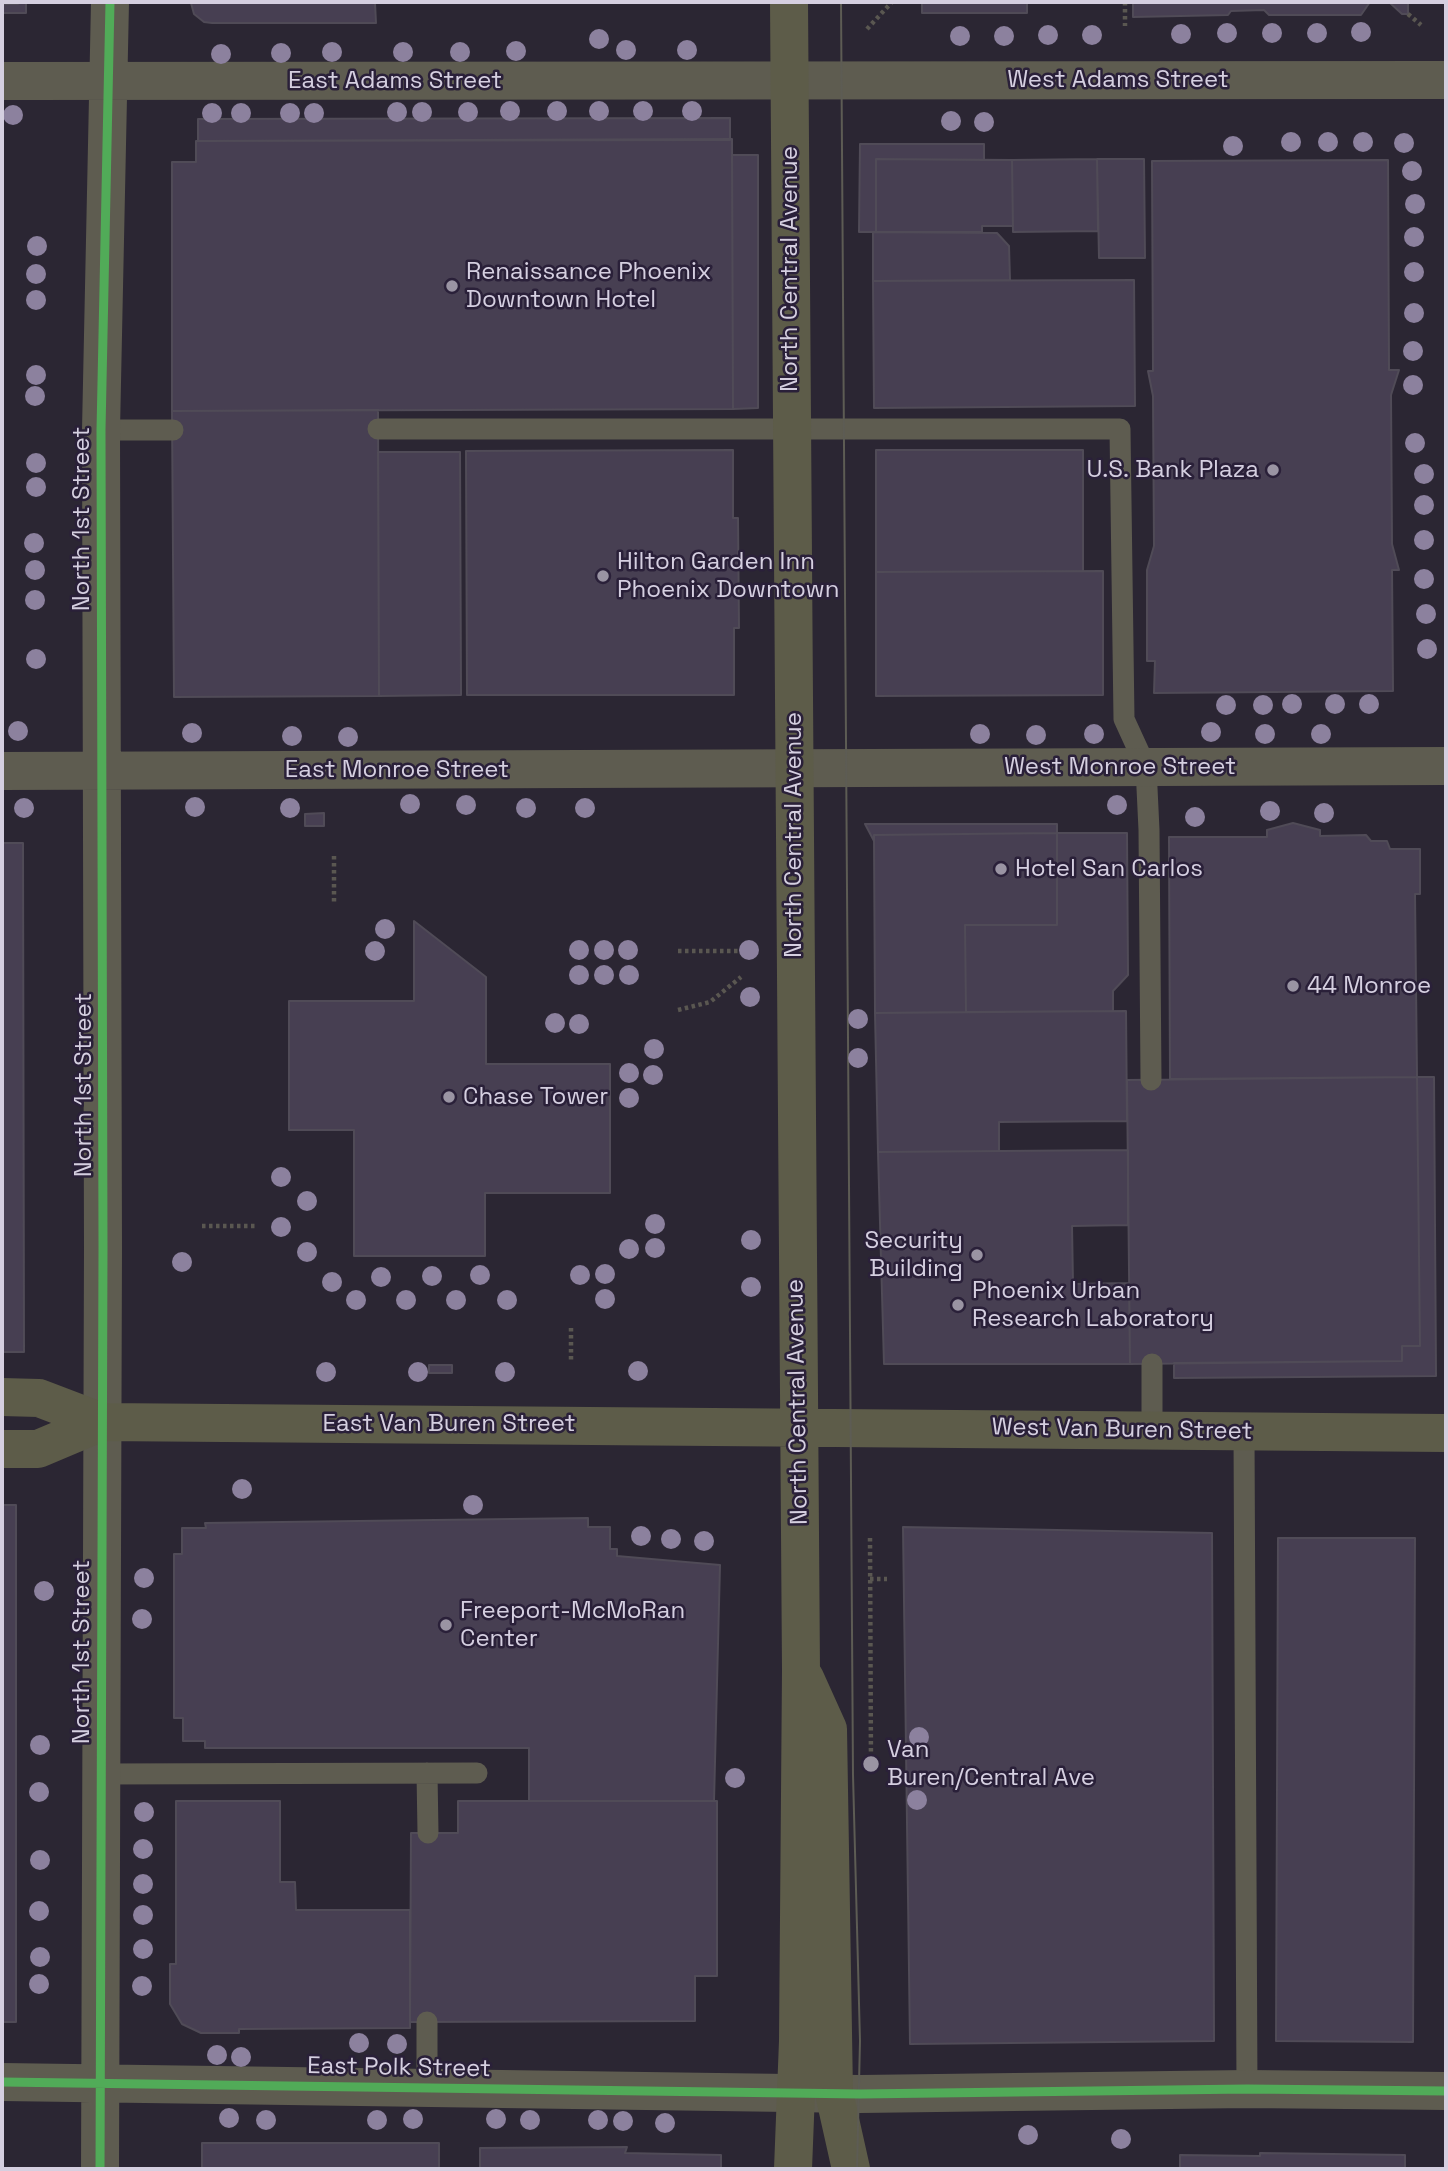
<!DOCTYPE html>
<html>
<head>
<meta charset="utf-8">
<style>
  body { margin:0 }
  #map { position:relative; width:1448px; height:2171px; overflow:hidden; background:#2b2633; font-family:"Space Grotesk",sans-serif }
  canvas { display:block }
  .frame { position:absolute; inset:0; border:4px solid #d5cfe0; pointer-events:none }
</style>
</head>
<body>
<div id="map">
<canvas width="1448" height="2171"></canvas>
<div class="frame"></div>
</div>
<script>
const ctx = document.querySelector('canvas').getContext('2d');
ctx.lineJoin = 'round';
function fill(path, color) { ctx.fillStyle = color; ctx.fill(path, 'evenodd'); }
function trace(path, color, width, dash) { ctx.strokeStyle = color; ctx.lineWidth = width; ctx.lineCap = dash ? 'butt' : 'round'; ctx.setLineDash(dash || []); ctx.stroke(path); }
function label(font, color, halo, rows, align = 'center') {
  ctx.font = font + ' "Space Grotesk",sans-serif'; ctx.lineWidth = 5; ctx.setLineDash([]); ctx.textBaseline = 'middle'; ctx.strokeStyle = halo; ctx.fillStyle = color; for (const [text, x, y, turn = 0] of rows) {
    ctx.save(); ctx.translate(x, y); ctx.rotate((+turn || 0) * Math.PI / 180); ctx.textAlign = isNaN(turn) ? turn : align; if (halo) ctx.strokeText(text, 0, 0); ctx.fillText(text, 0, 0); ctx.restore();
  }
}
const building = new Path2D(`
  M18,2H26V13H2V4H18Z
  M922,2H1027V13H922Z
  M1133,2H1370L1361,15H1269L1264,10L1231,11L1228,15L1133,17Z
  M1389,2H1408V14H1402Z
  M191,3H375L376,23H212L204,22L194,14Z
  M730,118V140L198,141V119Z
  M732,139L733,409L172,411V162H196V141Z
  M860,144H984V160L876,159V232H859Z
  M732,155H758V408L733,409Z
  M876,159L1012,160L1013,226H982V232H876Z
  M1097,159H1144L1145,258H1099Z
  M1097,159L1098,231L1013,232L1012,160Z
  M1388,160L1389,370H1399L1391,395L1392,544L1399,570H1392L1393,691L1154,693L1155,661H1147V570L1154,546L1153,396L1148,371H1153L1152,161Z
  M873,232L997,233L1009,246L1010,280L873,281Z
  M1134,280L1135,406L874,408L873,281Z
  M378,410L379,696L174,697L172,411Z
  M733,450V518H738L739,628H734V695H467L466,451Z
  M876,450H1083V571L876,572Z
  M378,452H460L461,695L379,696Z
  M1103,571V695L876,696V572Z
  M324,813V826H305V814Z
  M1293,823L1320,830V836L1366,835L1371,841H1387L1390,849H1420V894H1415L1417,1077L1170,1079L1169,837H1267V830Z
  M865,824H1057V833L874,835V841Z
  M1057,833V925H965L966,1012L875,1013L874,835Z
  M1057,833H1127L1128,975L1113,991V1011L966,1012L965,925H1057Z
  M2,843H23L24,1352H2Z
  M414,921L486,977V1064H610V1193H485V1256H354V1130H289V1001H414Z
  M1126,1011L1127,1121L999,1122V1151L878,1152L875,1013Z
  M1417,1077L1420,1346H1402V1361L1130,1364L1127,1080Z
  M1417,1077H1434L1436,1376L1174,1378V1363L1402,1361V1346H1420Z
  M1128,1150V1225L1072,1226L1073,1284L1129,1283L1130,1364H884L878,1152Z
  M429,1365H452V1373H429Z
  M2,1505H16V2022H2Z
  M588,1518V1527H610V1549H617V1556L720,1565L714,1801H529V1748H205V1741H183V1718H174V1554H182V1528H206L205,1523Z
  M903,1527L1212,1533L1214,2041L910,2044Z
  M1278,1538H1415L1413,2042L1276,2041Z
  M176,1801H280V1882H295L296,1910H410V2028L239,2029V2033H201L182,2024L170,2004V1964H176Z
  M458,1801H717V1976H695V2021L410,2022L411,1833H458Z
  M202,2143H439V2169H202Z
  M627,2147L625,2153L721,2155V2169H480V2148Z
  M1260,2153L1405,2155V2169H1180V2155L1260,2156Z`);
fill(building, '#473f52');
trace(building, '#504b57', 2);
trace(new Path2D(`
  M1125,2V26
  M1408,14L1421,25
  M867,29L892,2
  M334,856V905
  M678,951H741
  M678,1010L710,1002L741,977
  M202,1226H255
  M571,1328V1361
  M870,1538L871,1768
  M870,1579H887`), '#5a5751', 4.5, [3.5, 3.5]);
trace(new Path2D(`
  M378,429H1120L1124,719L1146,767L1149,830L1151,1080
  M101,430H173
  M1152,1429V1364
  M1244,1433L1247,2089
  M427,1773L428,1833
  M101,1774L477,1773
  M427,2022V2088`), '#5e5c50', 21);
trace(new Path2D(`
  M2,81L1446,80
  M2,771L1446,766
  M2,2082L860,2094L1247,2089L1446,2091
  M100,2169L103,1248L101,430L110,2`), '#5e5c50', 38);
trace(new Path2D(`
  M789,2L801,1669L798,2041L793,2169
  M2,1397L39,1398L102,1422L1446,1433
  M2,1449H38L102,1422
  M805,1678L828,1729L834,2093L851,2169`), '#5d5c49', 38);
trace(new Path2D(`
  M841,2L853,1775L860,2041L857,2169`), '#5d5c54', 2);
trace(new Path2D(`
  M2,2082L860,2094L1247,2089L1446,2091
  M100,2169L103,1248L101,430L110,2`), '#51ab58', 9);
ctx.fillStyle = '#8c819e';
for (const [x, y] of [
  [1361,32],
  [1227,33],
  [1272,33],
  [1317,33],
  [1181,34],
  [1048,35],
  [1092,35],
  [960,36],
  [1004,36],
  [599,39],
  [626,50],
  [687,50],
  [516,51],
  [332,52],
  [403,52],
  [460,52],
  [281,53],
  [221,54],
  [510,111],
  [557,111],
  [599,111],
  [643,111],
  [692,111],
  [397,112],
  [422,112],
  [468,112],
  [212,113],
  [241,113],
  [290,113],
  [314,113],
  [13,115],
  [951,121],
  [984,122],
  [1291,142],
  [1328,142],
  [1363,142],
  [1404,143],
  [1233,146],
  [1412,171],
  [1415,204],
  [1414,237],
  [37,246],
  [1414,272],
  [36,274],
  [36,300],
  [1414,313],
  [1413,351],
  [36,375],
  [1413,385],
  [35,396],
  [1415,443],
  [36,463],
  [1424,474],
  [36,487],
  [1424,505],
  [1424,540],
  [34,543],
  [35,570],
  [1424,579],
  [35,600],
  [1426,614],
  [1427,649],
  [36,659],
  [1292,704],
  [1335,704],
  [1369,704],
  [1226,705],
  [1263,705],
  [18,731],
  [1211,732],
  [192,733],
  [980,734],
  [1094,734],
  [1265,734],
  [1321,734],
  [1036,735],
  [292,736],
  [348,737],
  [410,804],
  [466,805],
  [1117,805],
  [195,807],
  [24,808],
  [290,808],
  [526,808],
  [585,808],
  [1270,811],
  [1324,813],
  [1195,817],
  [385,929],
  [579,950],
  [604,950],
  [628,950],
  [749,950],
  [375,951],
  [579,975],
  [604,975],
  [629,975],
  [750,997],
  [858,1019],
  [555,1023],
  [579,1024],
  [654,1049],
  [858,1058],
  [629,1073],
  [653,1075],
  [629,1098],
  [281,1177],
  [307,1201],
  [655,1224],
  [281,1227],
  [751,1240],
  [655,1248],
  [629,1249],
  [307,1252],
  [182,1262],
  [605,1274],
  [480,1275],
  [580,1275],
  [432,1276],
  [381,1277],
  [332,1282],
  [751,1287],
  [605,1299],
  [356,1300],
  [406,1300],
  [456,1300],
  [507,1300],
  [638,1371],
  [326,1372],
  [418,1372],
  [505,1372],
  [242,1489],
  [473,1505],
  [641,1536],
  [671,1539],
  [704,1541],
  [144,1578],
  [44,1591],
  [142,1619],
  [919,1737],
  [40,1745],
  [735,1778],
  [39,1792],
  [917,1800],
  [144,1812],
  [143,1849],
  [40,1860],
  [143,1884],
  [39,1911],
  [143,1915],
  [143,1949],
  [40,1957],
  [39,1984],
  [142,1986],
  [359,2043],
  [397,2044],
  [217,2055],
  [241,2057],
  [229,2118],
  [413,2119],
  [496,2119],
  [266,2120],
  [377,2120],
  [530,2120],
  [598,2120],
  [623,2121],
  [665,2123],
  [1028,2135],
  [1121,2139]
]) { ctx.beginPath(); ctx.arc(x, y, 10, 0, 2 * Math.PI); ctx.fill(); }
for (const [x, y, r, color] of [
  [452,286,7,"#9a94a3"],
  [1273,470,7,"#9a94a3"],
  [603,576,7,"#9a94a3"],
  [1001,869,7,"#9a94a3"],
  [1293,986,7,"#9a94a3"],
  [449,1097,7,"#9a94a3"],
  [977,1255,7,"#9a94a3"],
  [958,1305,7,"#9a94a3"],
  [446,1625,7,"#9a94a3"],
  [871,1764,9,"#9a94a3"]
]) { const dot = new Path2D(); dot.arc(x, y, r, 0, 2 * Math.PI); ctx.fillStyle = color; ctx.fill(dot); trace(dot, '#2a2039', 2.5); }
label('24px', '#d5cfe0', '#2a2039', [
  ["West Adams Street",1118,80],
  ["East Adams Street",395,81],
  ["North Central Avenue",790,269,-90],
  ["North 1st Street",82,519,-90],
  ["West Monroe Street",1120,767],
  ["East Monroe Street",397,770],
  ["North Central Avenue",794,835,-90],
  ["North 1st Street",84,1085,-90],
  ["North Central Avenue",798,1402,-91],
  ["East Van Buren Street",449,1424],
  ["West Van Buren Street",1122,1430,1],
  ["North 1st Street",82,1652,-90],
  ["East Polk Street",399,2068,1]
]);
label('24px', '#d5cfe0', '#2a2039', [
  ["Renaissance Phoenix",466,272],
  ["Downtown Hotel",466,300],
  ["U.S. Bank Plaza",1259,470,"right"],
  ["Hilton Garden Inn",617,562],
  ["Phoenix Downtown",617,590],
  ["Hotel San Carlos",1015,869],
  ["44 Monroe",1307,986],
  ["Chase Tower",463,1097],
  ["Security",963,1241,"right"],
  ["Building",963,1269,"right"],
  ["Phoenix Urban",972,1291],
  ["Research Laboratory",972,1319],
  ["Freeport-McMoRan",460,1611],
  ["Center",460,1639],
  ["Van",887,1750],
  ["Buren/Central Ave",887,1778]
], 'left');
</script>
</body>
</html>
